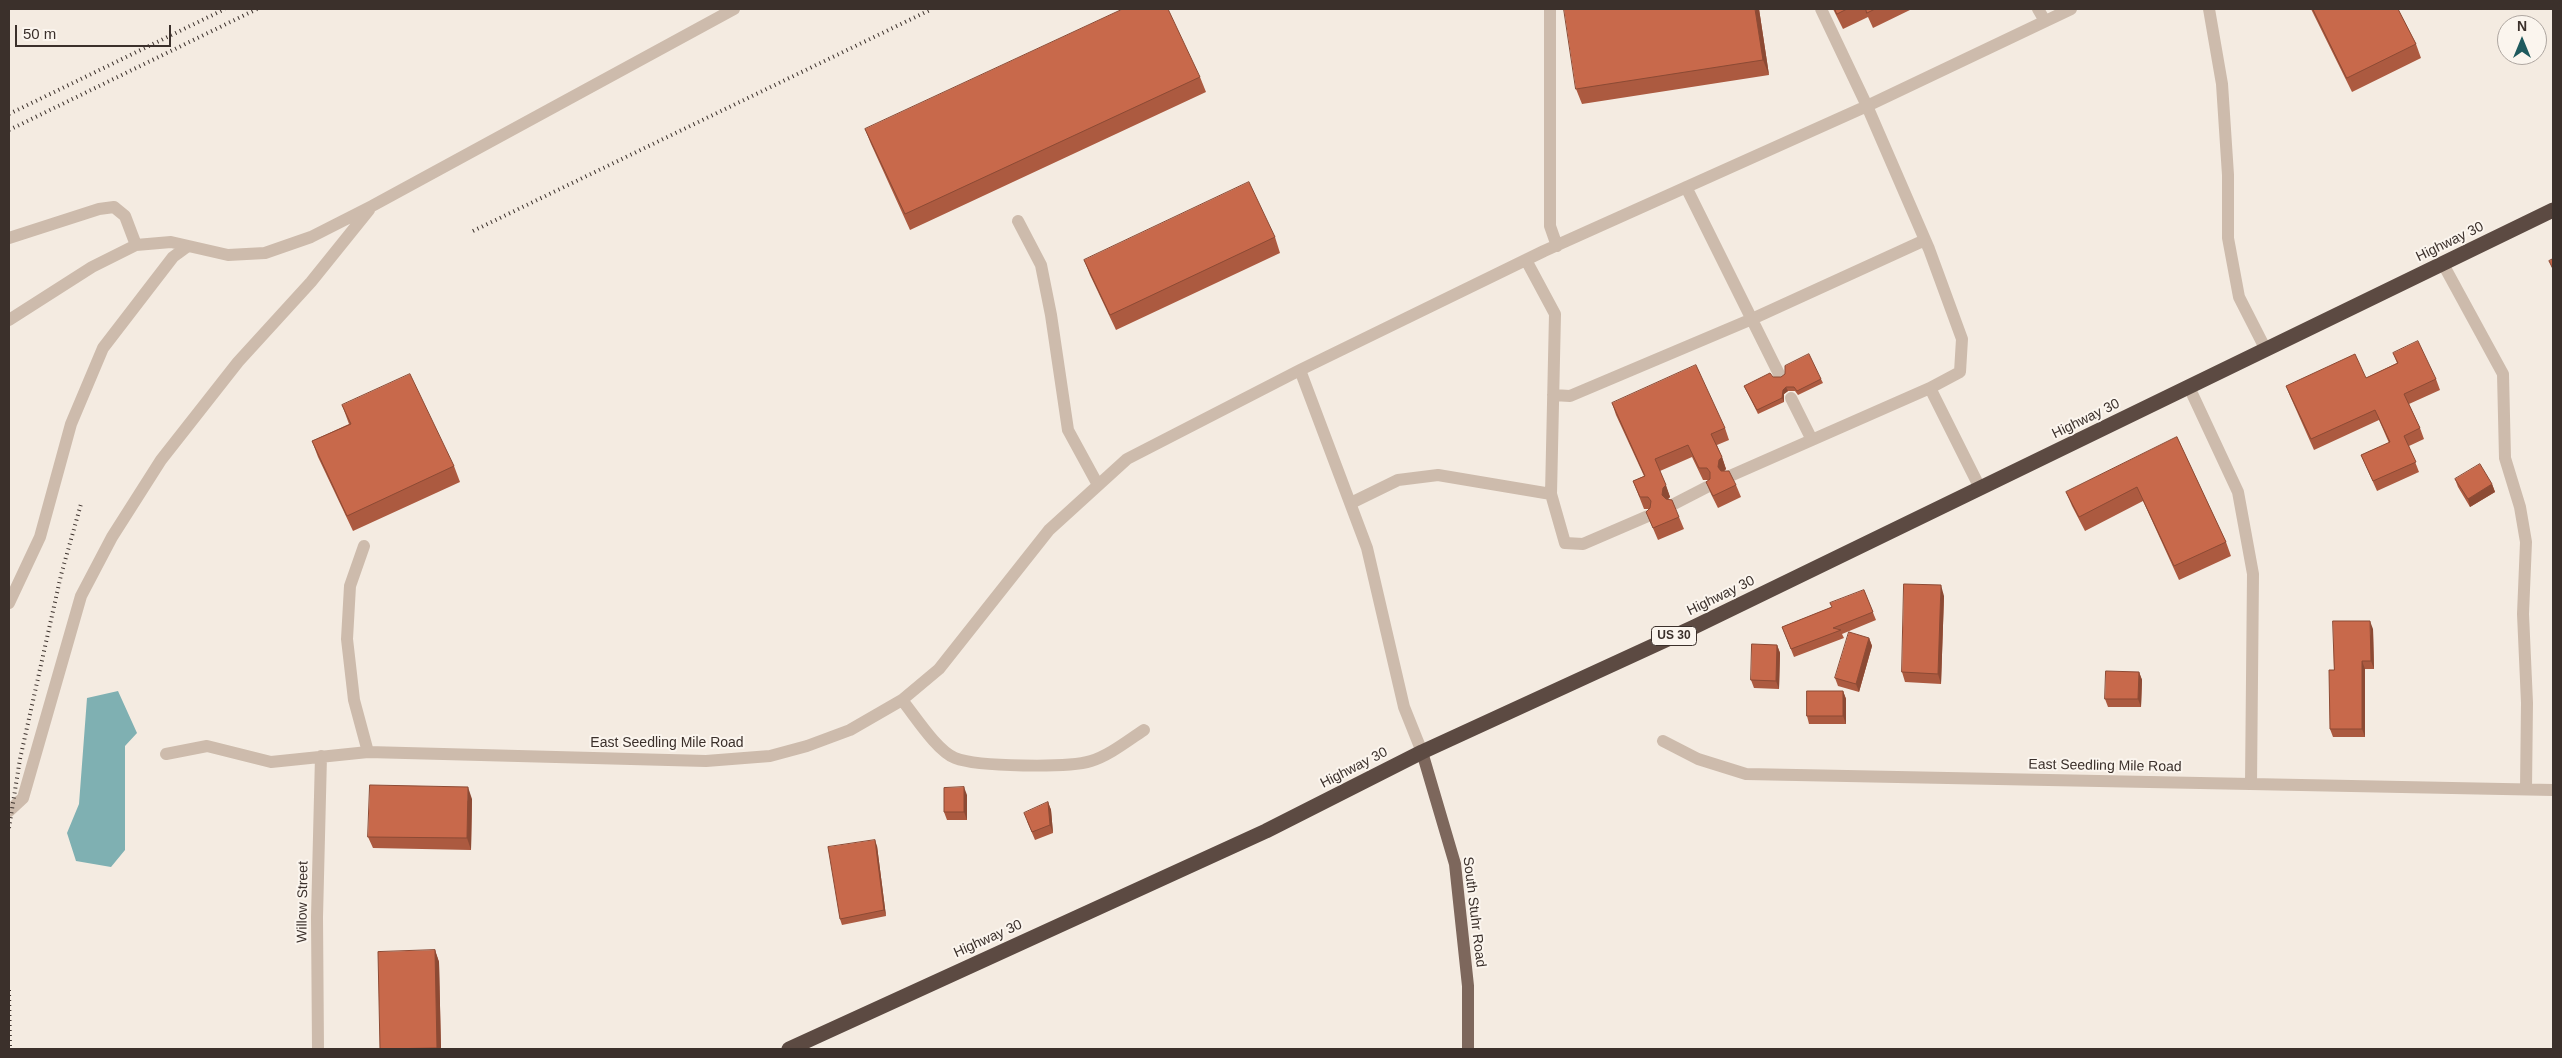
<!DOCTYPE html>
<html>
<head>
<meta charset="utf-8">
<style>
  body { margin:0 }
  #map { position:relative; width:2562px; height:1058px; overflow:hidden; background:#f4ebe1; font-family:Arial,sans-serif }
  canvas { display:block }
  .frame { position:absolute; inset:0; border:10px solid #3b302b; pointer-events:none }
  .north { position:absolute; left:2497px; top:15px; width:50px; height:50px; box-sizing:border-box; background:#fbf5ee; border:1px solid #aea6a0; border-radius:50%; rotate:0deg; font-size:14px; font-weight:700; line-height:20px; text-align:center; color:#3b302b }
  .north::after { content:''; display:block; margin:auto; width:18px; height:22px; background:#1f5a5e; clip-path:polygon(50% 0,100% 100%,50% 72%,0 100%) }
  .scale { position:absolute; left:15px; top:25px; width:156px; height:22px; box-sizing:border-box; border:2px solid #3b302b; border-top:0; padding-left:6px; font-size:15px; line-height:18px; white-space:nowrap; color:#3b302b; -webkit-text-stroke:4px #fbf5ee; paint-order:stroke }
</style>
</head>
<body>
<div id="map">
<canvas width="2562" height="1058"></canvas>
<div class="frame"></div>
<div class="north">N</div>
<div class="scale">50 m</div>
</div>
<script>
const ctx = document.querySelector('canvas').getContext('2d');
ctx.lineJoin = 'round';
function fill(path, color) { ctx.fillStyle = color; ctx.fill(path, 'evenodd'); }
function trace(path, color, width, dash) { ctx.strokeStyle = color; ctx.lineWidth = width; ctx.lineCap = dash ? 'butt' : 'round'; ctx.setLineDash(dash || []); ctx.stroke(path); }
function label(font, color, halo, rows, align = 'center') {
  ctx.font = font + ' Arial,sans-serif'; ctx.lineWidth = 4; ctx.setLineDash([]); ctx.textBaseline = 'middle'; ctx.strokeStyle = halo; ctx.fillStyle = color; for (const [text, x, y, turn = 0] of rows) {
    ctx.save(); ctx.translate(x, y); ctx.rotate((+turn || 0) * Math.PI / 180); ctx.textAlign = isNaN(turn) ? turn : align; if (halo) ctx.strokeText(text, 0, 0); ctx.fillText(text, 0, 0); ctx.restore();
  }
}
fill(new Path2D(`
  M118,691L137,733L125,746V850L111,867L76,861L67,833L79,804L87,698Z`), '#7fb0b2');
trace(new Path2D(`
  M1550,9V226L1557,246
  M1821,9L1867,106L1929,249L1962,339L1960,372L1930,388L1980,488
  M2038,9L2045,21
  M2209,9L2222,84L2228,175V238L2239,297L2266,350
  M1686,187L1779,374
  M1018,221L1041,265L1051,315L1068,430L1098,485
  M9,238L99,209L114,207L125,216L136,245
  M1526,260L1555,314L1551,494
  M2443,264L2503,374L2505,458L2520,507L2526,542L2523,614L2527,703L2526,789
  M9,320L92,267L136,245L171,242L228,255L265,253L311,237L372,206L734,9
  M1300,370L1367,548L1404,707L1422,752
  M2189,387L2238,492L2253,574L2251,784
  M1553,395L1570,396L1752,319L1925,240
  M1791,398L1812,440
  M1730,476L1930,388
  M1351,503L1398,480L1438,475L1551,494L1565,543L1583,544L1648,516
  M1674,504L1707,487
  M364,546L350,586L347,639L354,700L368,752
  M9,603L40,537L71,424L103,348L173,257L188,246
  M902,700C915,716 937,751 955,758C978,767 1068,768 1091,761C1110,755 1127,741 1144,730
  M1663,741L1698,759L1746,774L2553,790
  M166,754L207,746L271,762L368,752L706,761L770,756L807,746L850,730L902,700L939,669L1049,530L1127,459L1300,370L1544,251L1867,106L2071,9
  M9,811L23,798L81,596L112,537L161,460L238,362L311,282L369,210
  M318,1049L317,917L321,756`), '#cdbbac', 12);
trace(new Path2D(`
  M1422,752L1455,864L1468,986V1049`), '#7d675c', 12);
trace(new Path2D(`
  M789,1049L1266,831L1422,752L1694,627L2553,210`), '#5c4a42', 15);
trace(new Path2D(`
  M9,114L225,9
  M9,130L257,9
  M473,231L932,9
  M9,828L20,759L61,575L81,504
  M9,990L10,1049`), '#3b302b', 4, [1, 4]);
fill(new Path2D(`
  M1759,9L1769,75L1582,104L1576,89Z
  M1833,9H1912L1873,28L1868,17L1843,29Z
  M2311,9H2398L2416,44L2421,58L2352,92Z
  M1200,77L1206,92L910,230L871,144L865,129Z
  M1275,237L1280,253L1116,330L1090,275L1084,260Z
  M2393,353L2436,379L2440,390L2409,404L2420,428L2424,439L2409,446L2419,472L2377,491L2361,455L2389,443L2379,420L2314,450L2290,396L2286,386L2366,378L2397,363Z
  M1773,377L1821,379L1823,383L1798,395L1795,391H1788L1784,394V402L1758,414L1744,386Z
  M1612,403L1725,428L1729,440L1717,445L1722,457L1726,469L1724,471L1736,485L1741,497L1718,508L1711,494L1706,482L1709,480H1703L1692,457L1660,471L1670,497L1668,499L1679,517L1684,529L1658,540L1646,512L1650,509H1644L1633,481L1644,476L1616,415Z
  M342,405L454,466L460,482L353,531L318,457L312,441L349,424Z
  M2177,437L2226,542L2231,556L2179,580L2143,501L2085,531L2072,506L2066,492Z
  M2455,479L2492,484L2495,492L2470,507L2458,487Z
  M1864,590L1876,620L1842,634L1844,638L1794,657L1782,627L1832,607Z
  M1944,596L1941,684L1905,682L1902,672Z
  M2373,629L2374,669H2365V737H2333L2330,729Z
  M1869,638L1872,646L1859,692L1838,686L1835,678Z
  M1777,645L1780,653L1779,689L1754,688L1751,680Z
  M2139,672L2142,680L2141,707H2108L2105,699Z
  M1843,691L1846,699V724H1809L1807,716Z
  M967,795V820H947L944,812Z
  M472,799L471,850L373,848L368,837Z
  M1048,802L1051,810L1053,833L1035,840L1027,821Z
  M877,846L886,916L842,925L840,919Z
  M435,950L439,962L441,1049H380Z`), '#ac5a40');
fill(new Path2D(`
  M1755,9H1759L1769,75L1763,60Z
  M1786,387L1788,391L1784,394V402L1782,398L1783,390Z
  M1722,457L1726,469L1723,472L1722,479L1718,467L1719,460Z
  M2492,484L2495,492L2470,507L2468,499Z
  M1666,485L1670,497L1667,500L1662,495L1663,488Z
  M1941,585L1944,596L1941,684L1938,674Z
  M2370,621L2373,629L2374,669L2371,661Z
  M1869,638L1872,646L1859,692L1856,684Z
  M1777,645L1780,653L1779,689L1776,681Z
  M2362,661L2365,669V737L2362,729Z
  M2139,672L2142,680L2141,707L2138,699Z
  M1843,691L1846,699V724L1843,716Z
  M468,787L472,799L471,850L467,838Z
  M964,787L967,795V820L964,812Z
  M1048,802L1051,810L1053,833L1050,825Z
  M875,840L877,846L886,916L884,910Z
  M435,950L439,962L441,1049H438L437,1048Z`), '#8c4a34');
const building = new Path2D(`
  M1123,9H1168L1200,77L905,214L865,129Z
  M1564,9H1755L1763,60L1576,89Z
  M1835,9H1847L1837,14Z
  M1866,9H1875L1867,13Z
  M2313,9H2398L2416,44L2347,78Z
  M1249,182L1275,237L1110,315L1084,260Z
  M2553,259V269L2549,261Z
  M2418,341L2436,379L2404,394L2420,428L2404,436L2416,462L2373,481L2361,455L2390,442L2375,410L2311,439L2286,386L2355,354L2366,378L2398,363L2393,353Z
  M1809,354L1821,379L1797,391L1794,387H1786L1783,390L1782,398L1757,410L1744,386L1770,373L1773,377H1781L1785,374V366Z
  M1696,365L1725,428L1711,434L1722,457L1719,460L1718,467L1721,471H1729L1736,485L1713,496L1706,482L1710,479V472L1707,468H1699L1688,445L1655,459L1666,485L1663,488L1662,495L1666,499L1672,500L1679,517L1653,528L1646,512L1650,508L1651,501L1648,497H1640L1633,481L1645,476L1612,403Z
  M410,374L454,466L347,516L312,441L351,424L342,405Z
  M2177,437L2226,542L2174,566L2137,487L2079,517L2066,492Z
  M2480,464L2492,484L2468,499L2455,479Z
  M1904,584L1941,585L1938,674L1902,672Z
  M1864,590L1873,612L1833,628L1841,630L1791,649L1782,627L1832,607L1830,603Z
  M2333,621H2370L2371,661H2362V729H2330L2329,670H2334Z
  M1849,632L1869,638L1856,684L1835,678Z
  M1752,644L1777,645L1776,681L1751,680Z
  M2106,671L2139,672L2138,699H2105Z
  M1807,691H1843V716H1807Z
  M370,785L468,787L467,838L368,837Z
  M964,787V812H944V788Z
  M1048,802L1050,825L1032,832L1024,813Z
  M875,840L884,910L840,919L828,847Z
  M435,950L437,1048L380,1049L378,952Z`);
fill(building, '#c8694b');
trace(building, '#8c4a34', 1);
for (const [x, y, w] of [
  [1674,636,45]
]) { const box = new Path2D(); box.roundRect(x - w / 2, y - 9.5, w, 19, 4); ctx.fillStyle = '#fbf5ee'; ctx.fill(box); trace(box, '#3b302b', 1); }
label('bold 12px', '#3b302b', null, [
  ["US 30",1674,636]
]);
label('14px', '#3b302b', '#fbf5ee', [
  ["Highway 30",2450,242,-26],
  ["Highway 30",2086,419,-26],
  ["Highway 30",1721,596,-26],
  ["East Seedling Mile Road",667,743],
  ["East Seedling Mile Road",2105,766,1],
  ["Highway 30",1354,768,-27],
  ["Willow Street",303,902,-89],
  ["South Stuhr Road",1474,912,83],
  ["Highway 30",988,939,-24]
]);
</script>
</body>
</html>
